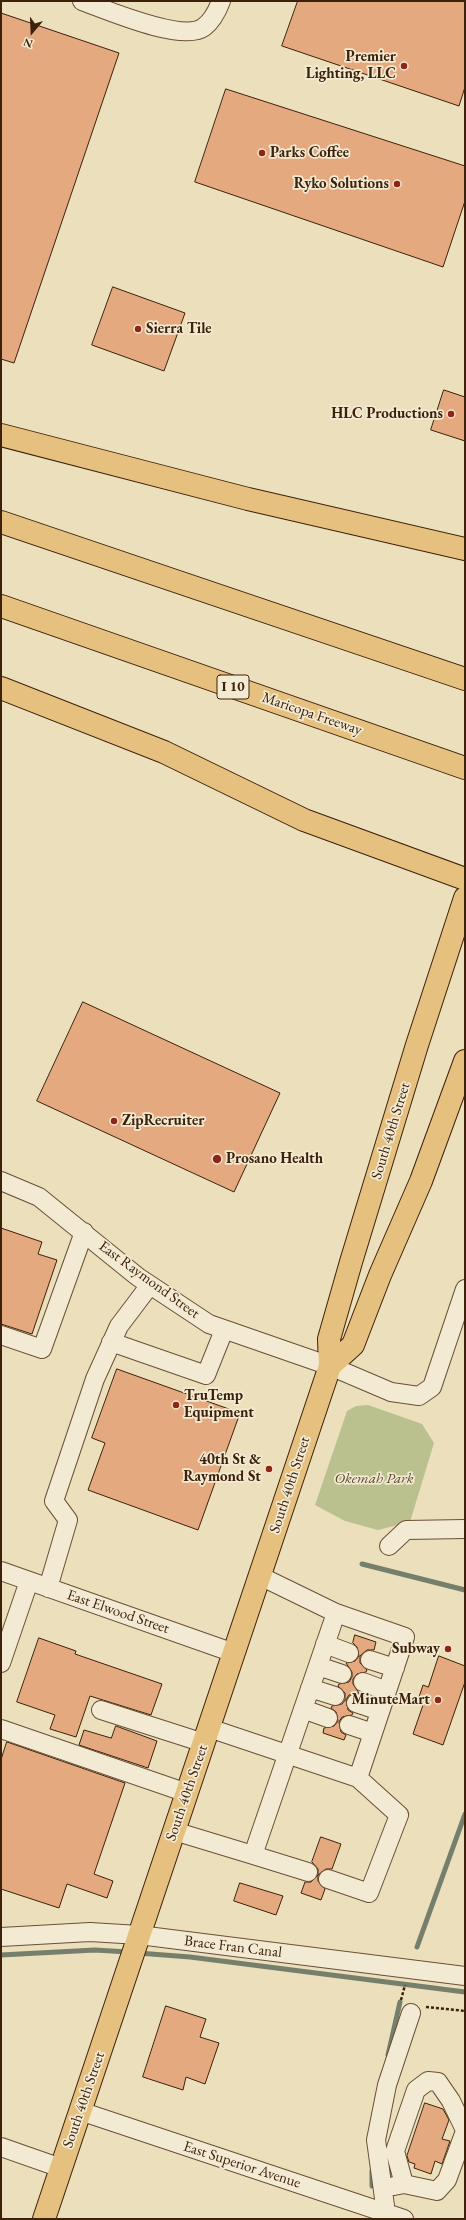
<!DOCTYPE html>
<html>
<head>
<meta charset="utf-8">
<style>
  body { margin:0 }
  #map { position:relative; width:466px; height:2220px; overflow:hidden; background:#ecdfbc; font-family:"EB Garamond",serif }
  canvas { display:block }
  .frame { position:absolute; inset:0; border:2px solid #3d210b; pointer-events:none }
  .north { position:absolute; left:12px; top:12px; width:40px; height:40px; -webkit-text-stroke:3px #f3ead3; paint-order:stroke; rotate:199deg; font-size:11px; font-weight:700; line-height:16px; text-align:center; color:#3d210b }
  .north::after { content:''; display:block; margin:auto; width:14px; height:18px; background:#3d210b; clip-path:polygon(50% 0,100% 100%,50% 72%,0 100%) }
</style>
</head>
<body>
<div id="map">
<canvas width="466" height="2220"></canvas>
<div class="frame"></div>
<div class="north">N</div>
</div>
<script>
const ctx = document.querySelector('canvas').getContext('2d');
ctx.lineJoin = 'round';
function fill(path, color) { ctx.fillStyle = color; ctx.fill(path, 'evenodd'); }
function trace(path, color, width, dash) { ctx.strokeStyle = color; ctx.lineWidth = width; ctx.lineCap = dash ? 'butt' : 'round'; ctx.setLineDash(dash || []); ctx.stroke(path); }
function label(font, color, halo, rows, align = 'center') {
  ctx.font = font + ' "EB Garamond",serif'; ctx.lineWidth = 3.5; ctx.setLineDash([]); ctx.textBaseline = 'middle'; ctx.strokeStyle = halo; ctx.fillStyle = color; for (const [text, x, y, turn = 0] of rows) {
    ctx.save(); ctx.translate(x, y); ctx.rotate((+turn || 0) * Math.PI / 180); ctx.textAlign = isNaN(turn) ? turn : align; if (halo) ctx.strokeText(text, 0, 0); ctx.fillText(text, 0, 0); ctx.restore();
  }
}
fill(new Path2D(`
  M368,1405L422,1424L434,1443L410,1522L378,1530L345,1521L315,1505L347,1411L356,1406Z`), '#bac18e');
trace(new Path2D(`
  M362,1564L465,1590
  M417,1947L465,1814
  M138,1953L190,1957L465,1992
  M1,1955L95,1950L128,1952
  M388,2055L400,2002
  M372,2171V2186`), '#757f6b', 5);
const building = new Path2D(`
  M298,1H465V87L459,106L282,46Z
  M1,13L119,53L14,363L1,359Z
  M226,89L465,166V201L443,267L195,182Z
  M113,287L185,313L164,371L92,345Z
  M444,390L465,397V441L431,430Z
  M83,1002L280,1093L234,1192L37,1101Z
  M1,1228L42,1242L38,1254L57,1260L32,1334L1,1324Z
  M117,1369L240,1413L198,1530L88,1490L105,1443L92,1438Z
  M355,1635L376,1642L374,1650H367L360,1656V1663L367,1670L366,1672L357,1674L353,1679V1684L359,1693L349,1695L346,1700L348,1710L353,1713L352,1715L342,1717L339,1722L341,1732L346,1735L344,1740L323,1733L324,1728L334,1726L338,1721L336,1712L331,1708L332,1706L342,1704L345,1700V1693L338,1686L339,1684L349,1682L352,1677V1672L346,1663L355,1661L359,1656L357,1647L353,1643Z
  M39,1638L76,1651L75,1654L162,1684L151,1715L90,1696L76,1737L50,1729L55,1715L17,1702Z
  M439,1656L465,1666V1682L443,1745L413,1734L423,1705L417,1703L423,1685L428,1687Z
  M116,1726L157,1741L148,1768L79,1745L84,1730L111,1738Z
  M7,1742L125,1783L94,1874L113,1881L107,1898L67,1884L59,1908L1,1889V1760Z
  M321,1837L341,1844L332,1869H326L318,1875V1881L325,1889L321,1900L301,1893L305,1882H311L318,1875V1869L312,1862Z
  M240,1883L283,1896L276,1915L234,1901Z
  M166,2006L206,2019L200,2037L219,2043L205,2084L186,2077L183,2090L143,2077Z
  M425,2103L443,2109L449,2120L442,2139L450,2141L442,2164L435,2161L431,2174L414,2168L415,2164L409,2162L407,2156Z`);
fill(building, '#e4a97f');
trace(building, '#3d210b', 1);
const minor = new Path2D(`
  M82,1C107,10 183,43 204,27C212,21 218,9 221,1
  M1,1181L39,1197L138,1277L209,1324L330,1366L391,1392L419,1396L432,1387L465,1289
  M1,1335L42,1349L84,1232
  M111,1342L206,1375L224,1330
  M389,1546L406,1530L465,1529
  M1,1571L234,1653
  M48,1588L68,1520L54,1501L95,1379L119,1326L150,1285
  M325,1644L349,1653
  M370,1660L395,1668
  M1,1663L29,1581
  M318,1666L342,1674
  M363,1682L387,1691
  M310,1688L335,1696
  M356,1703L380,1711
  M303,1709L328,1718
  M101,1710L204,1743
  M349,1725L373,1733
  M209,1728L358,1778L405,1637L336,1613L260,1576
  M1,1729L187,1793
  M174,1831L253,1855L336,1613
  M253,1855L308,1872
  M328,1879L369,1893L399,1815L358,1778
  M1,1937L90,1932L139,1935L465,1976
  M80,2111L404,2219
  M1,2147L61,2168
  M404,2184L395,2151L416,2090L428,2081L438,2082L451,2101L465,2130
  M394,2186L404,2184L437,2191L447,2180L465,2131
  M386,2213L376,2140L387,2085L411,2013`);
const major = new Path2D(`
  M330,1366L353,1345L380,1275L421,1181L465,1061
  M44,2219L330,1366L329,1339L351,1262L417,1045L465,898`);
const highway = new Path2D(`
  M1,435L248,499L465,549
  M1,522L465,679
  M1,606L465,768
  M1,688L164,752L304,820L465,879`);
trace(minor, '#695037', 20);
trace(major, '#3d210b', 24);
trace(highway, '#3d210b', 24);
trace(new Path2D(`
  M401,2000L405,1985
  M426,2007L465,2011`), '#3d210b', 2.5, [3, 2]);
trace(minor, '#f3ead3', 18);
trace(major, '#e6c07e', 22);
trace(highway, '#e6c07e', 22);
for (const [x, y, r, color] of [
  [404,66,4,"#8f2418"],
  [262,153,4,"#8f2418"],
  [397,184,4,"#8f2418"],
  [138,329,4,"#8f2418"],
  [451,414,4,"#8f2418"],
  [114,1121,4,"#8f2418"],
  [217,1159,5,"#8f2418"],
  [176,1405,4,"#8f2418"],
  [269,1469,4,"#8f2418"],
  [448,1649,4,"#8f2418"],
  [438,1700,4,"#8f2418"]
]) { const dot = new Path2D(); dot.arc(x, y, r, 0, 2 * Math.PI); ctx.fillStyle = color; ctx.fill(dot); trace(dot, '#f3ead3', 1.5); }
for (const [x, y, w] of [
  [233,687,32]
]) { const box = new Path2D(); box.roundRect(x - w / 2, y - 12, w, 24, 3); ctx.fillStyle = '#f3ead3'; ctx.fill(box); trace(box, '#3d210b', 1); }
label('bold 14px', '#3d210b', null, [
  ["I 10",233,687]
]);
label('bold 15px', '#3d210b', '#f3ead3', [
  ["Premier",396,57],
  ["Lighting, LLC",396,74],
  ["Parks Coffee",270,153,"left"],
  ["Ryko Solutions",389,184],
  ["Sierra Tile",146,329,"left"],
  ["HLC Productions",443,414],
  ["ZipRecruiter",122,1121,"left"],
  ["Prosano Health",226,1159,"left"],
  ["TruTemp",184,1396,"left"],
  ["Equipment",184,1413,"left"],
  ["40th St &",261,1460],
  ["Raymond St",261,1477],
  ["Subway",440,1649],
  ["MinuteMart",430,1700]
], 'right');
label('15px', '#3d210b', '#f3ead3', [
  ["Maricopa Freeway",312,714,19],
  ["South 40th Street",391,1131,-73],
  ["East Raymond Street",149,1280,36],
  ["South 40th Street",290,1485,-72],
  ["East Elwood Street",118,1612,19],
  ["South 40th Street",187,1793,-71],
  ["Brace Fran Canal",233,1947,7],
  ["South 40th Street",84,2100,-71],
  ["East Superior Avenue",242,2165,18]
]);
label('italic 15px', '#5c492c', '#f3ead3', [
  ["Okemah Park",374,1479]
]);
</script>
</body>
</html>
